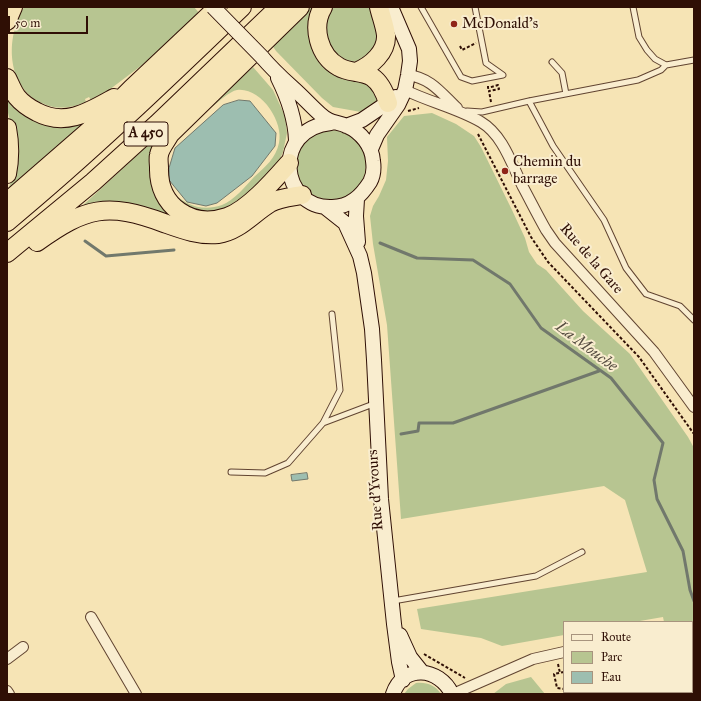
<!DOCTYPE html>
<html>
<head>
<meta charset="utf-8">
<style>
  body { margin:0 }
  #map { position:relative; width:701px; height:701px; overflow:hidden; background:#f6e4b5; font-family:"IM FELL Great Primer",serif }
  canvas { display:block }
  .frame { position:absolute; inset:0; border:8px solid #2f0f05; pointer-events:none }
  .legend { position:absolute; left:563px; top:621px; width:130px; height:72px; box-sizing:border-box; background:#f9edcf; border:1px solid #a8947e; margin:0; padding:5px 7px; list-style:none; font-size:12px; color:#2f0f05 }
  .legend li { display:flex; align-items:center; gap:8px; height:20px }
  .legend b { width:20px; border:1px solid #a8947e }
  .scale { position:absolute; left:8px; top:16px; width:80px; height:18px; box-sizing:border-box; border:2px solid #2f0f05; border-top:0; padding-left:5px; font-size:12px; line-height:14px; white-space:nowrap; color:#2f0f05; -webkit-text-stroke:3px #f9edcf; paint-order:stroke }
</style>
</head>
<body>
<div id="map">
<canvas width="701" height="701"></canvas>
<div class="frame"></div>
<ul class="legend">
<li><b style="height:5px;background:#f9edcf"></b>Route</li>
<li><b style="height:11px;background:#b7c591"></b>Parc</li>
<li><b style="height:11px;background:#9dbeb0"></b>Eau</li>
</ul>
<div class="scale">50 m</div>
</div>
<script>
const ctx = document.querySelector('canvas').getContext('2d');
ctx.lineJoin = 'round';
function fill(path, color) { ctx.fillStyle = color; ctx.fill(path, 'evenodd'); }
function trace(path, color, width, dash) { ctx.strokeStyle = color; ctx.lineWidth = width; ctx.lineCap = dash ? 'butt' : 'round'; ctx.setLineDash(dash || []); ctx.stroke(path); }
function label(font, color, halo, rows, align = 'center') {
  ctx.font = font + ' "IM FELL Great Primer",serif'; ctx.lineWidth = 4; ctx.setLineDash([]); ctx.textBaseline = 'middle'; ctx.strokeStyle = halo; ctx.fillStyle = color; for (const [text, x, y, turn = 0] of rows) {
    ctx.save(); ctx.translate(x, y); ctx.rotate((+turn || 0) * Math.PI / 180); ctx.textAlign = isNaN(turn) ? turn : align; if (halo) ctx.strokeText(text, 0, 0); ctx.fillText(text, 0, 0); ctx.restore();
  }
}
fill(new Path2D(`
  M24,7H194L200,14L162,50L101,96L99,95L91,100L89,97L85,99L86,102C73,108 57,110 44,104C6,89 5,38 24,7Z
  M311,7H317L311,31L363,79L383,101L361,112L333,107L322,98L276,51L272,45Z
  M331,7H371C373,16 377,25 377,34C378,50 360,66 344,61C334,57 326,41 325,31C324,24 328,13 331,7Z
  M253,67L273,90L285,116L287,133L283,152L276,168L230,208L201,213L179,202L172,192C186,205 202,212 222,205C233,201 246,186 254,177C265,167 276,158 279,143C284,122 261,87 237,90C230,91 218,102 212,107L215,100Z
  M7,98L91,119L8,190L15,171L13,132L7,109Z
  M432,113L456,124L474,136L481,147L512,210L525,238L529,252L537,264L546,270L583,311L630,354L688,437L694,448V694H682L681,692H692V622H664L663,617L634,622H564V635L502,646L481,638L421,629L417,609L647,572L625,500L604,486L401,519L387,325L373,244L370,216L373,206L379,196L386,180L388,161L387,137L404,116Z
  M296 165a35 35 0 1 1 70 0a35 35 0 1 1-70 0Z
  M162,132L151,154L149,172L152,188L161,203L187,224L79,209Z
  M531,677L545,694H493L506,684Z
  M416,683C427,682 435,685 441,694H404L408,689Z`), '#b7c591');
const water = new Path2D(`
  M239,100L250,101L276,133L275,146L252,176L217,203L206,206L187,202L169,180V168L175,148L223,105Z
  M307,473L308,479L292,481L291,475Z`);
fill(water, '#9dbeb0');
trace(water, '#71786c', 1);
trace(new Path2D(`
  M85,241L106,256L174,250
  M380,243L417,258L473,260L510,284L541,328L611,378L663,443L654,480L657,499L683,551L690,590L694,601
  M401,434L418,431L419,423H453L599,371`), '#71786c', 3);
const lane = new Path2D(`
  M421,7L461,77L472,81L503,75L486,63L475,7
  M633,7L639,37L647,50L655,59L666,65L694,60
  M552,62L562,73L566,94
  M529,101L553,146L604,220L626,268L646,294L680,306L694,320
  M467,111L482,112L529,101L638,80L661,70L666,65
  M323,423L340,390L332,314
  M231,472L265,473L288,463L323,423L376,403
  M393,601L536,576L582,552`);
const street = new Path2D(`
  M408,75C431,78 441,93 457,108
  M405,90C429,102 457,108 481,122C503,135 512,165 523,187C531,202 538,216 546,230L555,243L654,352L694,407
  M91,617L136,694
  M7,659L23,647
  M7,691L9,694
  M592,692V694
  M453,694L533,659L564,652`);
const secondary = new Path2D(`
  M262,57C272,69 282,78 294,89C303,97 311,106 320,114C331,124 335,121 347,126C361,132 372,146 373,161C374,168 374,175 370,182C361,196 350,207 332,207C280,209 271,129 331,123
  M278,78C288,98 295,118 296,140
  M346,126L362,120L396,97
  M371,149L377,135L398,105L405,90L408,75L410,61L409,49L391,7
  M357,199L356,216L358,242
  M326,208L345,223L360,256L364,273L372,329L374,360L381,499L394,624L399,662L403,680
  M400,635L410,657L422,672
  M393,694C403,664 439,667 452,694`);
const highway = new Path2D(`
  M323,7C311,27 319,56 339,67C349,73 362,71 372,77C381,83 385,93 388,103
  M7,21L13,7
  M356,72C371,66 387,52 386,35C385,26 381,16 379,7
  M7,78C10,84 13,92 17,97C22,103 29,108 37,112C65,127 89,112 114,98
  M7,128C10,144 10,159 7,174
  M289,163C274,180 248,210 227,217C191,229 158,206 159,168C159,164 158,159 159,155C160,148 167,140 170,134L300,7
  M7,202L91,129L131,89L218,7
  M7,222C89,154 165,81 242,7
  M37,242C86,207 107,202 164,223C181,229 199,236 218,234C239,231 252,214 270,203C279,198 291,197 302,195
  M7,253L93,182L157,124L279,7`);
trace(lane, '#614431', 7);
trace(street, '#614431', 12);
trace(secondary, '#2f0f05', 16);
trace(highway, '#2f0f05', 20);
trace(new Path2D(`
  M460,46L462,50L476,43
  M488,86V88L498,85L499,89L489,91L491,102
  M408,111L419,108
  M478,134L531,237L548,262L639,357L694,434
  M424,654L465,678
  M558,664L560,673
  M564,672L554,674L557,688L564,689
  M692,692L693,694`), '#2f0f05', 2, [3, 2]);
trace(lane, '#f9edcf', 5);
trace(street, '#f9edcf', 10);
trace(secondary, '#f9edcf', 14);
trace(highway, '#f6e4b5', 18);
const secondaryBridge = new Path2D(`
  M213,7L262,57`);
trace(secondaryBridge, '#2f0f05', 16, []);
trace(secondaryBridge, '#f9edcf', 14);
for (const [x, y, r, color] of [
  [454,24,4,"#8f2418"],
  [505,171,4,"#8f2418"]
]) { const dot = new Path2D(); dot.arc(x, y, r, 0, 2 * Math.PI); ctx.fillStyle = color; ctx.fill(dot); trace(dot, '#f9edcf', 1.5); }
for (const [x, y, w] of [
  [146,134,44]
]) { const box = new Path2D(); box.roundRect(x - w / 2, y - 12, w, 24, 3); ctx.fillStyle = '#f9edcf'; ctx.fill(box); trace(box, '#2f0f05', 1); }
label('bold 14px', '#2f0f05', null, [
  ["A 450",146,134]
]);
label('15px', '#2f0f05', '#f9edcf', [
  ["McDonald's",462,24],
  ["Chemin du",513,162],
  ["barrage",513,179]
], 'left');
label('15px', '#2f0f05', '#f9edcf', [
  ["Rue de la Gare",591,259,49],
  ["Rue d'Yvours",376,490,-94]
]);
label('italic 16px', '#564c41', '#f9edcf', [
  ["La Mouche",586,347,37]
]);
</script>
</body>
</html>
